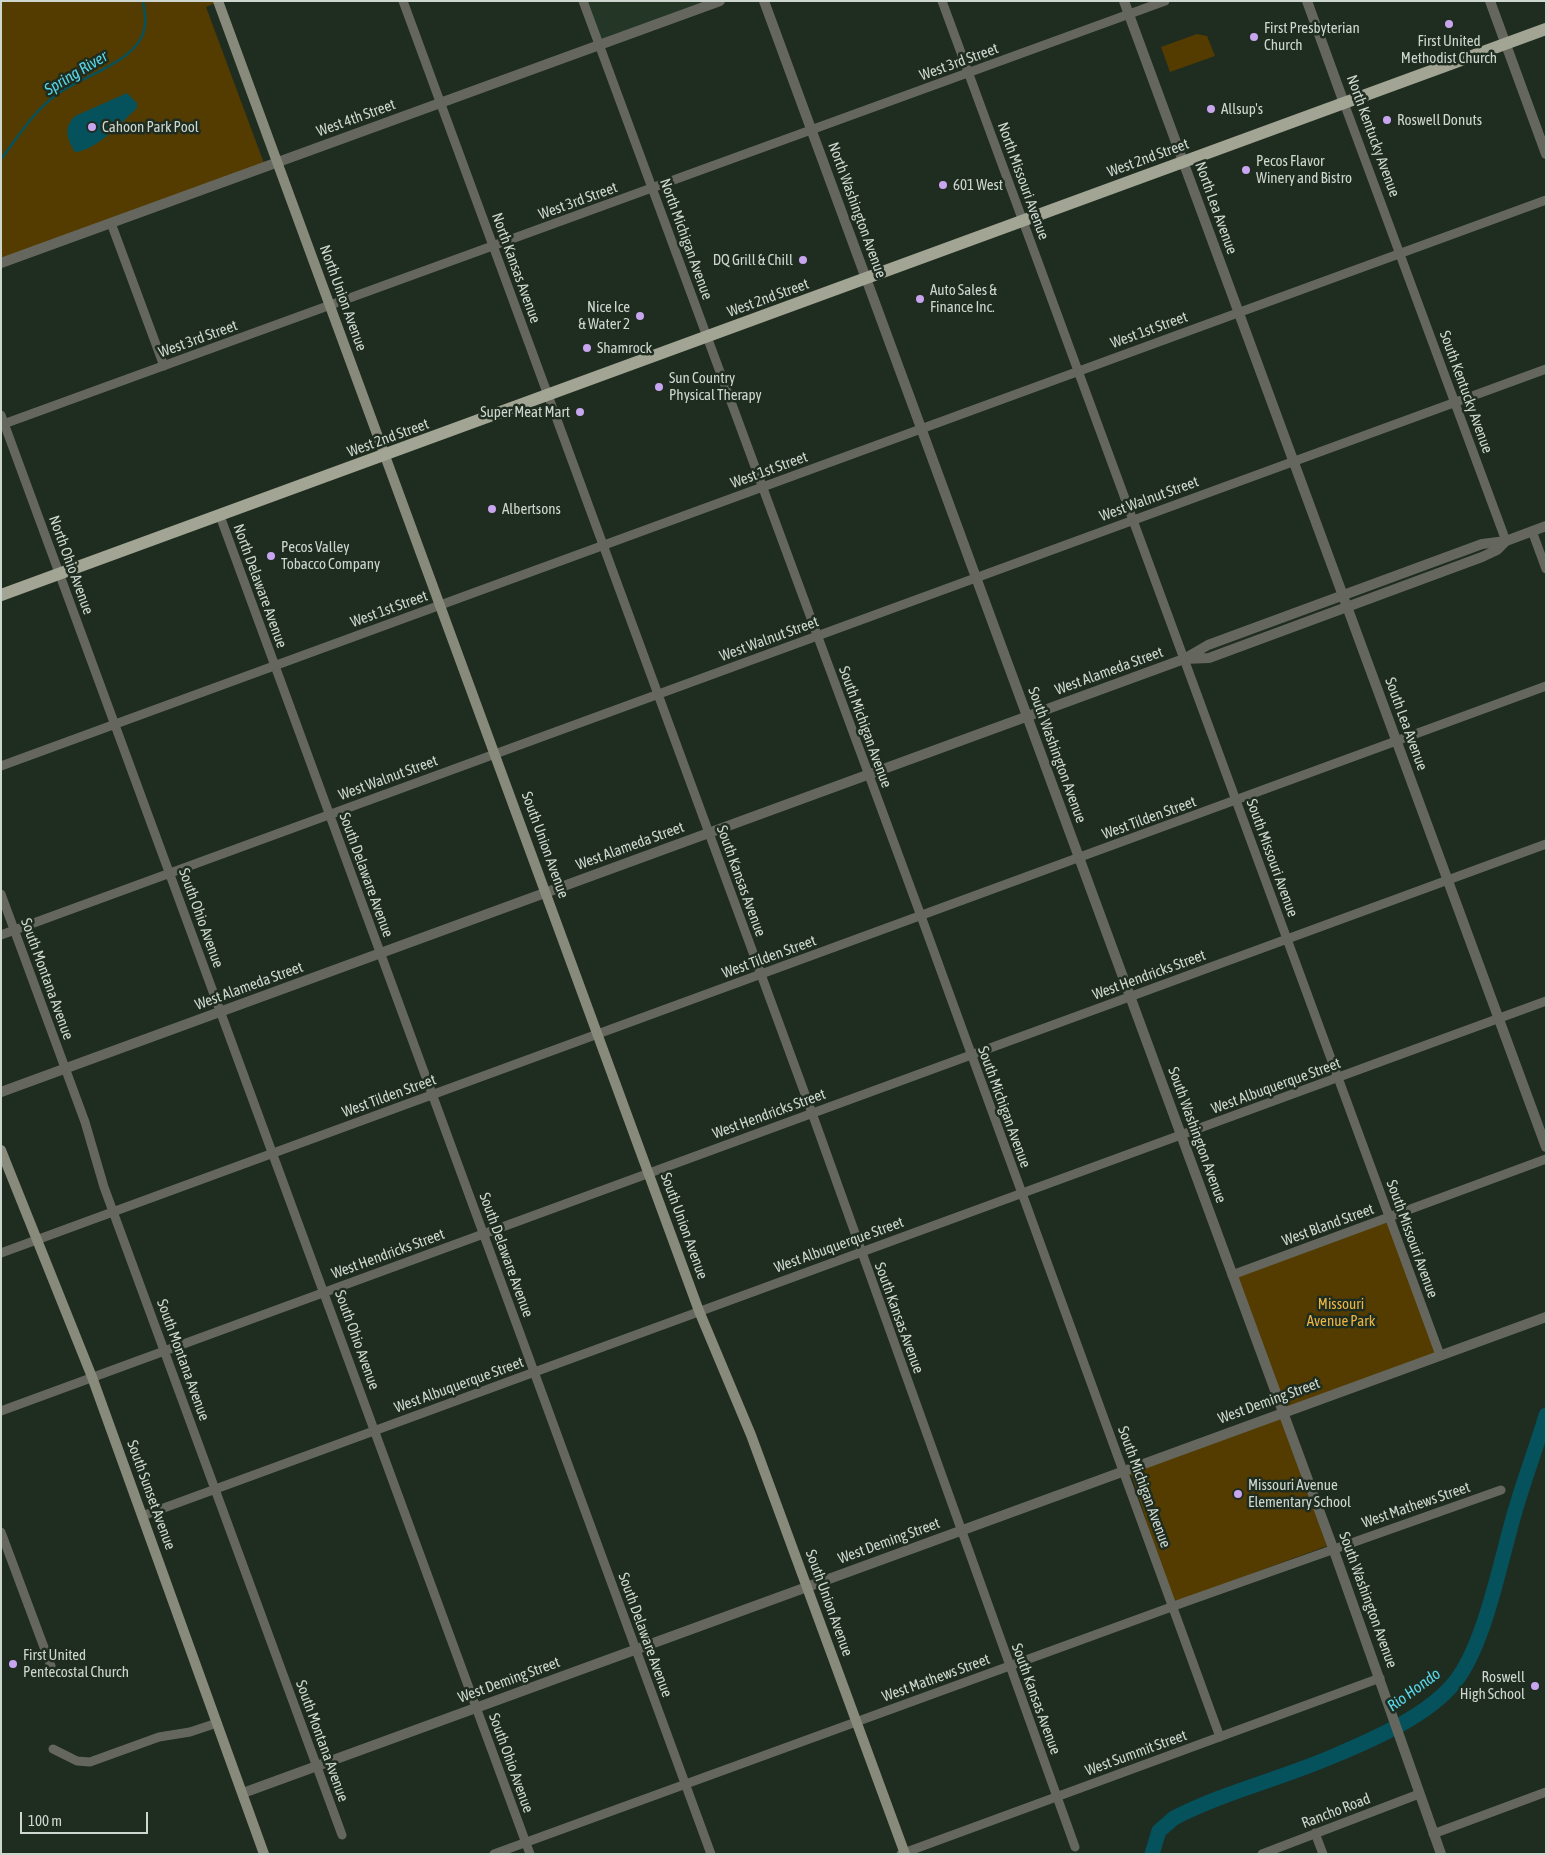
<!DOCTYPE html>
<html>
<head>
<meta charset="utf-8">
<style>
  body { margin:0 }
  #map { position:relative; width:1547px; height:1855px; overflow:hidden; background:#1f2c20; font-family:"Asap Condensed",sans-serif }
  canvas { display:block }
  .frame { position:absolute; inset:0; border:2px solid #ced7cf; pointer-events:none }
  .scale { position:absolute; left:20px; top:1812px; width:128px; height:22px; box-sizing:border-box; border:2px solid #ced7cf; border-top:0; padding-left:6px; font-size:15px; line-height:18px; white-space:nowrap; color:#ced7cf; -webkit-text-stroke:4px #1f2c20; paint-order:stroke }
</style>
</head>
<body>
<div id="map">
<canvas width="1547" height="1855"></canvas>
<div class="frame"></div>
<div class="scale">100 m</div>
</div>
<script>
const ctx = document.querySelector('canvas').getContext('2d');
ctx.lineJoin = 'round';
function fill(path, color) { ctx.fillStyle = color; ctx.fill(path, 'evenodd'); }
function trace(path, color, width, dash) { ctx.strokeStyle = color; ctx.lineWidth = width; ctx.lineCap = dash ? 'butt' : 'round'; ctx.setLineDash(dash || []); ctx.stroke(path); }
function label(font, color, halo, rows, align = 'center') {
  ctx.font = font + ' "Asap Condensed",sans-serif'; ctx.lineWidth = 5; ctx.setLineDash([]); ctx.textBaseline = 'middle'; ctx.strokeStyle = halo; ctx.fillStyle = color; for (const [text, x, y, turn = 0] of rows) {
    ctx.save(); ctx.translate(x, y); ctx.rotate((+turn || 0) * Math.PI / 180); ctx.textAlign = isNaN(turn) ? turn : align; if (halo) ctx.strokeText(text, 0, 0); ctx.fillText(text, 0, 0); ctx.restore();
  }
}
fill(new Path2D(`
  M583,1H720L600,46Z`), '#243625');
fill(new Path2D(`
  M1,1H220L206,7L265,166L1,263Z
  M1197,34L1207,36L1215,56L1170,72L1161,47Z
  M1389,1217L1440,1355L1283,1412L1232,1275Z
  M1280,1417L1327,1546L1172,1603L1132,1476L1124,1474Z`), '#543c00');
fill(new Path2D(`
  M127,93L137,103V108C123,121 96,151 75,152C67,139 63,128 75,116Z`), '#05515c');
trace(new Path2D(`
  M1,159C18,137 34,111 56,95C81,76 143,61 145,24C146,17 144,9 143,1`), '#05515c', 2.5);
trace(new Path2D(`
  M1152,1854L1159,1831L1174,1818C1224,1792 1284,1778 1336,1755C1374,1739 1429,1715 1455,1682C1486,1643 1501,1557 1516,1508C1525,1477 1537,1446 1546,1415`), '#05515c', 15);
trace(new Path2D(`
  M403,1L812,1113L1075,1847
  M583,1L921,916L1220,1737
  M942,1L1440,1355
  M1344,103L1506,541
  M111,223L164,366
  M1,415L530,1854
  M1,425L1165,1
  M220,516L711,1854
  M1532,531L1546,569
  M1,766L1546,200
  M1,894L85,1122L104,1187L342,1835
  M1,935L1546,369
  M1,1253L1546,686
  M1232,1275L1546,1159
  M1,1411L1546,844
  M142,1516L1546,1001
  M1,1532L51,1666
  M53,1749L77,1761L90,1762L159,1737L190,1732L217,1723
  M1315,1833L1323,1854
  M1433,1834L1546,1792
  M494,1854L1185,1602L1501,1490
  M901,1854L1380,1678
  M1262,1854L1419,1794`), '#65675e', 9);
trace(new Path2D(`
  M764,1L1333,1548L1441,1854
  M1124,1L1546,1147
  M1307,1L1344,103
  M1490,1L1546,154
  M1,263L720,1
  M1184,659L1209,658L1482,557L1497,550L1506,541
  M1,1092L1184,659L1208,645L1482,544L1506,541L1546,526
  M243,1793L1546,1317`), '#65675e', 10);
trace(new Path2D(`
  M218,1L699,1311L751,1435L905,1854
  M1,1150L92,1377L264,1854`), '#888a7c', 10);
trace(new Path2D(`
  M1,595L1546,29`), '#a2a594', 12);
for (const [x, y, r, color] of [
  [1449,24,5,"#c7a6ef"],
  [1254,37,5,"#c7a6ef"],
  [1211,109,5,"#c7a6ef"],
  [1387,120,5,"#c7a6ef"],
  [92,127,5,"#c7a6ef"],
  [1246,170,5,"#c7a6ef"],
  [943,185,5,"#c7a6ef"],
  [803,260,5,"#c7a6ef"],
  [920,299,5,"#c7a6ef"],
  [640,316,5,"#c7a6ef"],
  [587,348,5,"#c7a6ef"],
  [659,387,5,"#c7a6ef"],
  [580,412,5,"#c7a6ef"],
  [492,509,5,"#c7a6ef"],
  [271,556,5,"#c7a6ef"],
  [1238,1494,5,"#c7a6ef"],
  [13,1664,5,"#c7a6ef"],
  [1535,1686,5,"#c7a6ef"]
]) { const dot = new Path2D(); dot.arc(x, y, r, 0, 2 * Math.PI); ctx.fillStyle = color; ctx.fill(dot); trace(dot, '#1f2c20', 2); }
label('15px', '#ced7cf', '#1f2c20', [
  ["First Presbyterian",1264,28],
  ["Church",1264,45],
  ["First United",1449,41,"center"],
  ["Methodist Church",1449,58,"center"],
  ["Allsup's",1221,109],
  ["Roswell Donuts",1397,120],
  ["Cahoon Park Pool",102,127],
  ["Pecos Flavor",1256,161],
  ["Winery and Bistro",1256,178],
  ["601 West",953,185],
  ["DQ Grill & Chill",793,260,"right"],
  ["Auto Sales &",930,290],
  ["Finance Inc.",930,307],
  ["Nice Ice",630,307,"right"],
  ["& Water 2",630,324,"right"],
  ["Shamrock",597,348],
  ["Sun Country",669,378],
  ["Physical Therapy",669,395],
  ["Super Meat Mart",570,412,"right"],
  ["Albertsons",502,509],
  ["Pecos Valley",281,547],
  ["Tobacco Company",281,564],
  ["Missouri Avenue",1248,1485],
  ["Elementary School",1248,1502],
  ["First United",23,1655],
  ["Pentecostal Church",23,1672],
  ["Roswell",1525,1677,"right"],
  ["High School",1525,1694,"right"]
], 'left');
label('15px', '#ced7cf', '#1f2c20', [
  ["West 3rd Street",959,62,-20],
  ["West 4th Street",356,118,-20],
  ["North Kentucky Avenue",1373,136,70],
  ["West 2nd Street",1148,158,-20],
  ["North Missouri Avenue",1023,181,70],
  ["West 3rd Street",578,201,-20],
  ["North Lea Avenue",1216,208,70],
  ["North Washington Avenue",857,210,70],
  ["North Michigan Avenue",686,239,70],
  ["North Kansas Avenue",516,268,70],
  ["North Union Avenue",343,298,70],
  ["West 2nd Street",768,298,-20],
  ["West 1st Street",1149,330,-20],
  ["West 3rd Street",198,339,-20],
  ["South Kentucky Avenue",1466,392,70],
  ["West 2nd Street",388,438,-20],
  ["West 1st Street",769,470,-20],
  ["West Walnut Street",1149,499,-20],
  ["North Ohio Avenue",71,565,70],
  ["North Delaware Avenue",260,586,70],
  ["West 1st Street",389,609,-20],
  ["West Walnut Street",769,639,-20],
  ["West Alameda Street",1109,671,-20],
  ["South Lea Avenue",1406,724,70],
  ["South Michigan Avenue",865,727,70],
  ["South Washington Avenue",1057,755,70],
  ["West Walnut Street",388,778,-20],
  ["West Tilden Street",1149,818,-20],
  ["South Union Avenue",545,845,70],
  ["West Alameda Street",630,846,-20],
  ["South Missouri Avenue",1272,858,70],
  ["South Delaware Avenue",366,875,70],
  ["South Kansas Avenue",741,881,70],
  ["South Ohio Avenue",201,918,70],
  ["West Tilden Street",769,957,-20],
  ["West Hendricks Street",1149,975,-20],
  ["South Montana Avenue",47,979,70],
  ["West Alameda Street",249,986,-20],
  ["West Albuquerque Street",1276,1086,-20],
  ["West Tilden Street",389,1096,-20],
  ["South Michigan Avenue",1004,1107,70],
  ["West Hendricks Street",769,1114,-20],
  ["South Washington Avenue",1197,1135,70],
  ["West Bland Street",1328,1225,-20],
  ["South Union Avenue",684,1226,70],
  ["South Missouri Avenue",1412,1239,70],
  ["West Albuquerque Street",839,1245,-20],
  ["West Hendricks Street",388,1254,-20],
  ["South Delaware Avenue",506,1255,70],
  ["South Kansas Avenue",899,1318,70],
  ["South Ohio Avenue",357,1340,70],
  ["South Montana Avenue",183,1360,70],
  ["West Albuquerque Street",459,1385,-20],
  ["West Deming Street",1269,1401,-20],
  ["South Michigan Avenue",1144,1487,70],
  ["South Sunset Avenue",151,1495,70],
  ["West Mathews Street",1416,1505,-19],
  ["West Deming Street",889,1541,-20],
  ["South Washington Avenue",1368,1600,70],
  ["South Union Avenue",829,1603,70],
  ["South Delaware Avenue",645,1635,70],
  ["West Mathews Street",936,1678,-20],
  ["West Deming Street",509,1680,-20],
  ["South Kansas Avenue",1036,1699,70],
  ["South Montana Avenue",322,1741,70],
  ["West Summit Street",1136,1753,-20],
  ["South Ohio Avenue",511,1763,70],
  ["Rancho Road",1336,1811,-21]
]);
label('15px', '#ecb542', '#1f2c20', [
  ["Missouri",1341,1304],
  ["Avenue Park",1341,1321]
]);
label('italic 16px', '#57d6ea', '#1f2c20', [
  ["Spring River",76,73,-31],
  ["Rio Hondo",1414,1690,-36]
]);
</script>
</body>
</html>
